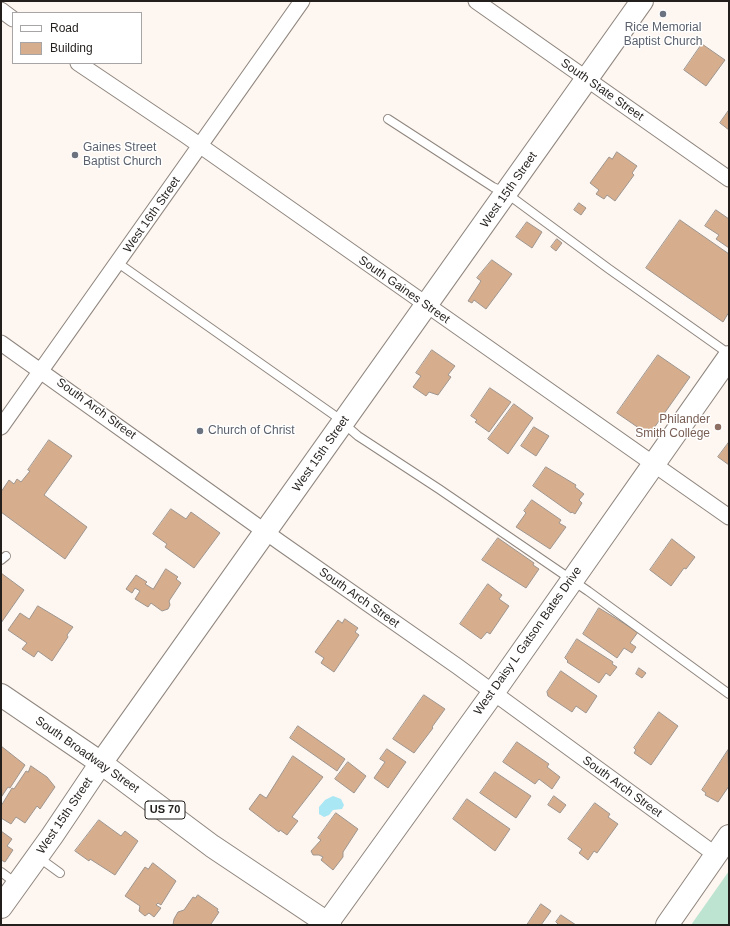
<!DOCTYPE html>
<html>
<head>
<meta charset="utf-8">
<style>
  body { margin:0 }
  #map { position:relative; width:730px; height:926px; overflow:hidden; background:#fef6f0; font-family:Helvetica,sans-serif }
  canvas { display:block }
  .frame { position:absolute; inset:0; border:2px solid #231f1d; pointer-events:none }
  .legend { position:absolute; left:12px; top:12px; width:130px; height:52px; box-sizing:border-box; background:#fff; border:1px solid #a7a5a5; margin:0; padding:5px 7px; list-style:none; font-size:12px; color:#231f1d }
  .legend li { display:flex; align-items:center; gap:8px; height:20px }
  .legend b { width:20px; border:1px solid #a7a5a5 }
</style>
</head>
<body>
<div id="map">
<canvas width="730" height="926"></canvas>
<div class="frame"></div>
<ul class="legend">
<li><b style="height:5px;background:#fff"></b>Road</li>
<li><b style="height:11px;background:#d6ae8e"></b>Building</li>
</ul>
</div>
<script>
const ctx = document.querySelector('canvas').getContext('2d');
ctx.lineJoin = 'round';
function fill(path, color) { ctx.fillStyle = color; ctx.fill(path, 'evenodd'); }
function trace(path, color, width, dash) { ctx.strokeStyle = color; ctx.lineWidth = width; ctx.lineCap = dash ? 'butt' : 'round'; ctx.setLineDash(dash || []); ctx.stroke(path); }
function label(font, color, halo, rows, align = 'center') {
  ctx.font = font + ' Helvetica,sans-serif'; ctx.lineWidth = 3; ctx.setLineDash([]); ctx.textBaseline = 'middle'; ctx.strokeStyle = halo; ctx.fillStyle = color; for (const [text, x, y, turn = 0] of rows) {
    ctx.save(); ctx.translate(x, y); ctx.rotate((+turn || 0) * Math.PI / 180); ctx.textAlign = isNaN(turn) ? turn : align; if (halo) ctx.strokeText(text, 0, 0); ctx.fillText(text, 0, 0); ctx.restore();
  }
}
fill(new Path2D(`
  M729,871V925H691Z`), '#bde4d1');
fill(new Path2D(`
  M333,796L341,799L344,805L342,809L333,810L329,815L324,817L319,814V807L325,800Z`), '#a9e7f4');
const building = new Path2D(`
  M702,44L725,60L706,86L684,70Z
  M729,110V130L720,123Z
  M617,152L637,166L632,173L634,175L615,201L607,195L604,199L596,194L599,190L590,183L609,157L612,159Z
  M579,203L586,208L581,215L574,210Z
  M716,210L729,219V248L716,239L719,235L705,226Z
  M680,220L729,254V312L723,322L646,268Z
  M527,222L542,232L532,248L516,237Z
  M557,239L562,243L556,251L551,247Z
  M492,260L512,274L486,309L474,300L472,303L468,301L481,281L477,278Z
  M432,350L455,366L448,375L451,377L438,395L429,392L426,396L413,387L421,376L416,373Z
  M658,355L690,377L649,435L617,413Z
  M490,388L511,402L489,432L475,422L477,420L471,416Z
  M514,404L533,418L508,454L488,439Z
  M534,427L549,436L536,456L521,446Z
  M49,440L72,456L44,495L87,527L65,559L1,512V492L9,480L14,484L17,479L21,482L30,471L28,470Z
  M729,442V465L718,457Z
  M546,467L576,485L575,487L584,494L579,500L582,503L575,514L572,512L571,513L533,486Z
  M532,500L561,520L559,523L566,527L550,549L516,527L526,513L524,511Z
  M171,509L186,519L191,512L220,533L194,568L165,547L167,544L153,534Z
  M498,538L534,563L533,565L539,569L526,588L482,560Z
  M672,539L695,557L686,569L684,568L671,586L650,570Z
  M166,569L178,577L176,579L181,583L169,601L170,605L168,609L162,611L151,603L148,607L135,599L140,591L135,588L132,593L126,589L136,575L147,582L145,584L153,589Z
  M1,573L24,590L1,623Z
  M488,584L502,595L499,599L509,606L490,634L487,632L481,639L460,624Z
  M38,606L73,627L67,635L68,637L52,661L38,651L34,657L22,649L27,643L8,630L20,613L29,619Z
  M599,608L638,632L630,643L636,647L632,653L624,648L617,658L583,634Z
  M345,619L358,628L355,632L359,635L334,672L321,663L324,658L315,652L338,620L342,623Z
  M577,639L613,662L612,664L617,667L610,676L606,673L599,683L567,662L568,661L565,658Z
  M639,668L646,673L642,678L636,674Z
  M561,671L597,696L586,713L576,706L572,712L548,696L547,692Z
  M424,695L445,709L432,727L433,728L414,753L393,739Z
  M659,712L678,726L651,765L634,753L636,750L634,748Z
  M298,726L345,759L337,771L290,738Z
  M517,742L549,764L547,767L560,777L552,789L539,779L535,784L503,762Z
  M1,746L25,765L10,788L8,787L2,796Z
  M387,749L406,762L388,788L374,778L385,762L380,759Z
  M728,750L729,786L718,802L705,795L706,793L702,790Z
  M293,756L323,777L292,817L298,821L287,835L280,830L279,832L249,809L260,794L266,798Z
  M348,762L366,776L354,793L335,779Z
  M31,766L47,777L55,787L40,809L37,806L25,823L16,817L11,824L1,818V806L12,788L14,789L26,771L28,772Z
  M495,772L531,796L516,818L480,793Z
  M554,796L566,805L560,813L548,805Z
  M467,799L510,829L495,851L453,819Z
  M595,803L610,814L608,817L618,824L597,853L594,851L588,860L579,853L582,849L568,839Z
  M336,813L358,829L343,852V857L333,870L321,860L323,857L319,855H313L311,851L321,840L318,838Z
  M99,820L121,836L125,831L138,841L115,875L90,859L89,861L75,851Z
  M1,831L12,839L7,846L13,850L5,862L1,860Z
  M153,863L176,881L161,905L158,903L156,905L161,908L154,917L149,913L145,916L139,911L140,906L125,896L145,867L148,869Z
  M198,895L218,909L217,911L219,912L211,924L213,925H173L174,919L178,912L184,910L193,897L195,898Z
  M541,904L551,911L541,925H527Z
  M561,915L576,925H559L556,922Z`);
fill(building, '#d6ae8e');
trace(building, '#9e958e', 1);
const lane = new Path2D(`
  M388,119L493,187L506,193L609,269L729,354
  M118,263L334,415L358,436L439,489L588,591L729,694
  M1,560L6,556
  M38,857L60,873
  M1,872L17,884`);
const street = new Path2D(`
  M476,1L729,179
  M1,10L13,19
  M78,63L185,135L729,517
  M1,343L281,543L457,666L716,855
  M1,427L302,1`);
const secondary = new Path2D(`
  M1,907L52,836L101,763L642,1
  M326,925L493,693L729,357
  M667,925L729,836`);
const primary = new Path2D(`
  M1,695L101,763L212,846L330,925`);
trace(lane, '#8f867f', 10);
trace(street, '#8f867f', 17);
trace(secondary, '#8f867f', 24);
trace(primary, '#8f867f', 24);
trace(lane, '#fff', 8);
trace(street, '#fff', 15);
trace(secondary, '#fff', 22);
trace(primary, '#fff', 22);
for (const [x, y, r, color] of [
  [663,14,4,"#6b7280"],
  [75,155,4,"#6b7280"],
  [718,427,4,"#8d6e63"],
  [200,431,4,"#6b7280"]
]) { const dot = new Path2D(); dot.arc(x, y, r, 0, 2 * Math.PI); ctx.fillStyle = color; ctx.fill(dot); trace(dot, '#fff', 1.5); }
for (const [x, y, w] of [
  [165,810,40]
]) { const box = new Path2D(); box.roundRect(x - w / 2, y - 9, w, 18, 3); ctx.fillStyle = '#fff'; ctx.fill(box); trace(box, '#231f1d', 1); }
label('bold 11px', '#231f1d', null, [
  ["US 70",165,810]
]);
label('12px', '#5b616d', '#fff', [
  ["Rice Memorial",663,28,"center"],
  ["Baptist Church",663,42,"center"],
  ["Gaines Street",83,148],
  ["Baptist Church",83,162],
  ["Church of Christ",208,431]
], 'left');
label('12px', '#231f1d', '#fff', [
  ["South State Street",602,90,35],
  ["West 15th Street",509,190,-55],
  ["West 16th Street",152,215,-55],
  ["South Gaines Street",404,290,35],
  ["South Arch Street",96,409,36],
  ["West 15th Street",321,454,-55],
  ["South Arch Street",359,598,35],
  ["West Daisy L Gatson Bates Drive",528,641,-55],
  ["South Broadway Street",87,755,35],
  ["South Arch Street",622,787,36],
  ["West 15th Street",65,816,-56]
]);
label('12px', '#785e54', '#fff', [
  ["Philander",710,420],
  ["Smith College",710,434]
], 'right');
</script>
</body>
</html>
